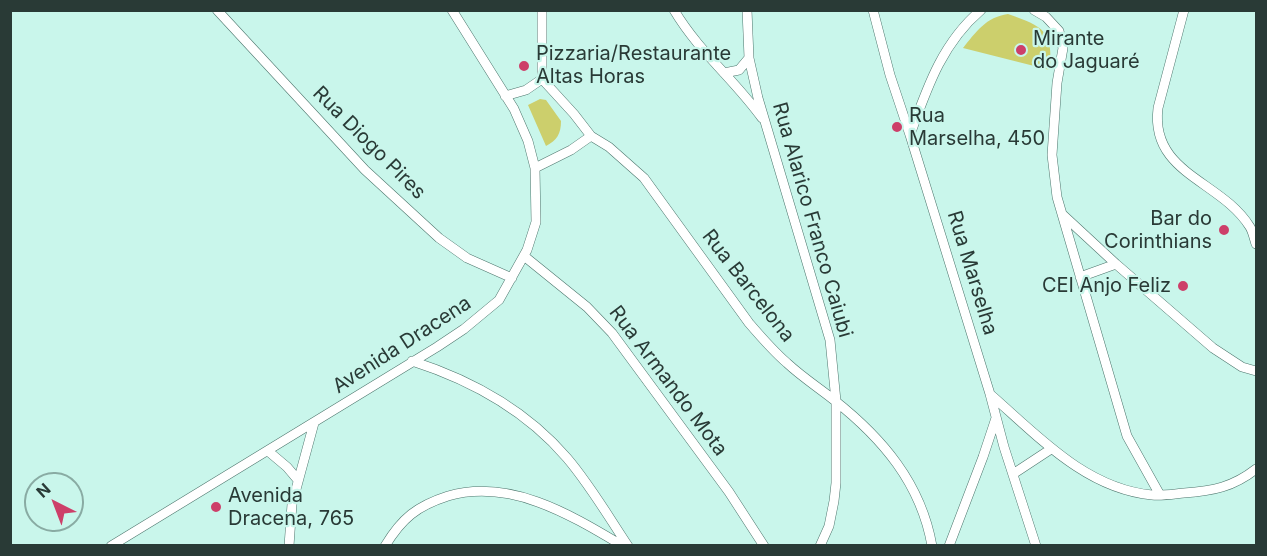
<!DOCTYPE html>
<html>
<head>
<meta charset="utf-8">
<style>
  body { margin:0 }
  #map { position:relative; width:1267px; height:556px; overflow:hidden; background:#c9f6eb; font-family:Inter,sans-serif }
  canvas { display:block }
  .frame { position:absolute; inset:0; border:12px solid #293a36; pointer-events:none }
  .north { position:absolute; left:24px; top:472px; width:60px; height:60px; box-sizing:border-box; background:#c9f6eb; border:2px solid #89aba3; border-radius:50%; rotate:318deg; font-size:16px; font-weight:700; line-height:24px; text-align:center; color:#293a36 }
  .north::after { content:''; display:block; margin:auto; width:21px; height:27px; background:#cd3f69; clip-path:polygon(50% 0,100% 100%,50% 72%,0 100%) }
</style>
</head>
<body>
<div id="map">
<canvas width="1267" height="556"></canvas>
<div class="frame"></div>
<div class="north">N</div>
</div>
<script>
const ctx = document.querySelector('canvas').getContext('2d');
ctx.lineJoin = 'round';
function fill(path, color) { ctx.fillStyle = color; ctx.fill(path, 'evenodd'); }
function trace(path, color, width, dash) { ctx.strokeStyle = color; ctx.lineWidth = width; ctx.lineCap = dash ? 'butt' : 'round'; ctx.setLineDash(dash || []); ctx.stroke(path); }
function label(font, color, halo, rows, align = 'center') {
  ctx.font = font + ' Inter,sans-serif'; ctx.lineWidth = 4.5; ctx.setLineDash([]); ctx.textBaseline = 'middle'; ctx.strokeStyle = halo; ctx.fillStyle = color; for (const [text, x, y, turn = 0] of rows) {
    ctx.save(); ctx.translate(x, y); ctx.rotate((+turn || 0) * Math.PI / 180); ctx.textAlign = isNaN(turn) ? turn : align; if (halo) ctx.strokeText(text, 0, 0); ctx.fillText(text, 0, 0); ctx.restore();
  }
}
fill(new Path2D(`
  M1008,14C1044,27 1053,30 1050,70L963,48C976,32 986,17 1008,14Z
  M540,99L546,100L561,121C561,134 557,140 546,146L528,105Z`), '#cccf6c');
const street = new Path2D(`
  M217,10L365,170L439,238L467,258L512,278
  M542,10V79
  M674,10C699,52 734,79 762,118
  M747,10L749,58L758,98L830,340L836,401V483L834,501L829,526L820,546
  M873,10L890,75L910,135L990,394L1004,447L1036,546
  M1034,10L1046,17L1059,31L1063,48L1057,83L1052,155L1057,197L1127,436L1160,495
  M1184,10L1158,108C1150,174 1221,180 1250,227C1253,232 1254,238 1256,244
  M724,73L739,70L749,58
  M505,96L526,90L542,79
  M910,135C927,88 942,43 981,10
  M591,136L609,147L644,178L749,323C761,337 773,351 787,363C802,377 819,388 834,400C882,438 921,483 932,546
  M535,168L571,150L591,136L574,114L542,79
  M1062,214L1116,264L1213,348L1242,367L1256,371
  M524,256L587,307L612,333L729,492L764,546
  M1080,277L1116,264
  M412,361C471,380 526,410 567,458C590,485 608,516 628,546
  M991,395C1038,436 1086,489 1152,495C1162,496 1174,494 1184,493C1213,491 1233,487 1256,469
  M268,451L287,467L298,480
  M1013,474L1051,449
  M111,546L437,347L464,329L499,300L527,250L536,222L535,168L528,141L514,109L452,10
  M289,546L292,504L314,423
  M385,546C402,518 417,506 448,496C511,478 571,515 623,546
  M949,546L983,457L996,418`);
trace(street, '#4c756c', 10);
trace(street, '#fff', 9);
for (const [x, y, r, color] of [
  [1021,50,6,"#cd3f69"],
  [524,66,6,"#cd3f69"],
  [897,127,6,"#cd3f69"],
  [1224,230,6,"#cd3f69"],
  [1183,286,6,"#cd3f69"],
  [216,507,6,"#cd3f69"]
]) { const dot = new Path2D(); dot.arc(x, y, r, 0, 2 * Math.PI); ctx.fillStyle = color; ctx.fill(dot); trace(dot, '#c9f6eb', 2); }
label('20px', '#293a36', '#c9f6eb', [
  ["Mirante",1033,39],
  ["do Jaguaré",1033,62],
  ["Pizzaria/Restaurante",536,54],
  ["Altas Horas",536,77],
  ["Rua",909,116],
  ["Marselha, 450",909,139],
  ["Bar do",1212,219,"right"],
  ["Corinthians",1212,242,"right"],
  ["CEI Anjo Feliz",1171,286,"right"],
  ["Avenida",228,496],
  ["Dracena, 765",228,519]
], 'left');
label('20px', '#293a36', '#c9f6eb', [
  ["Rua Diogo Pires",369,143,45],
  ["Rua Alarico Franco Caiubi",812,220,74],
  ["Rua Marselha",972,273,73],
  ["Rua Barcelona",748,286,52],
  ["Avenida Dracena",402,345,-33],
  ["Rua Armando Mota",668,381,53]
]);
</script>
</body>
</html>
